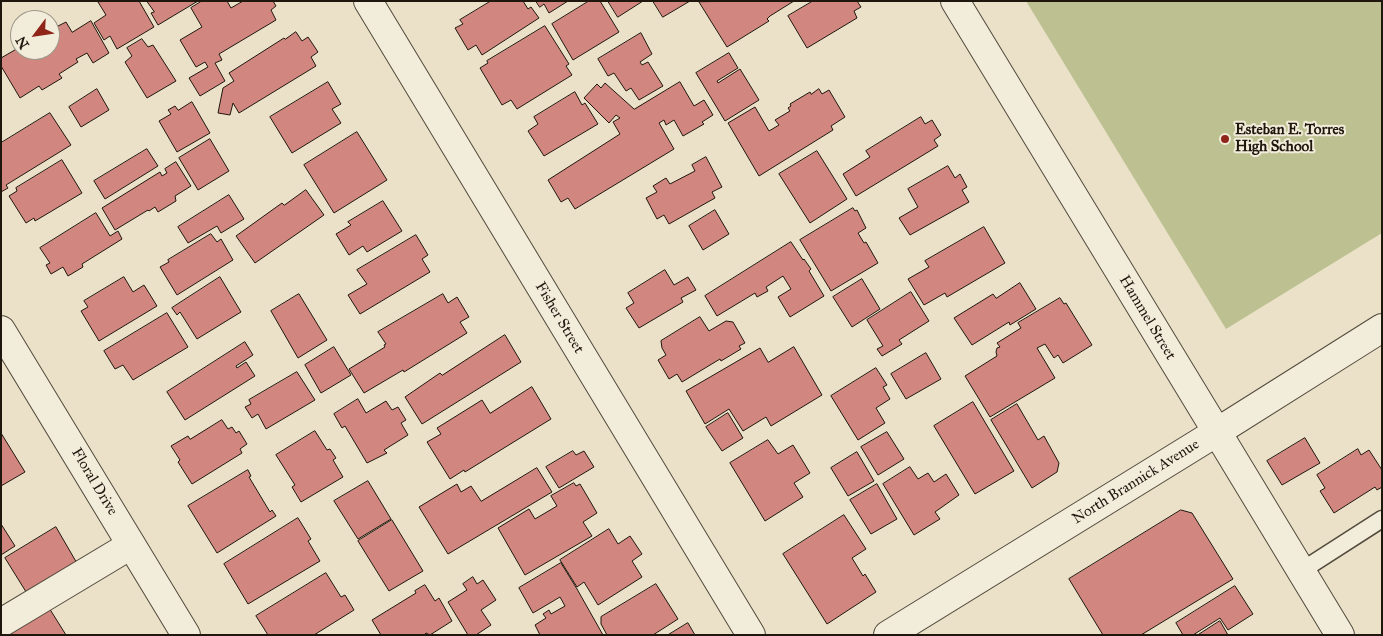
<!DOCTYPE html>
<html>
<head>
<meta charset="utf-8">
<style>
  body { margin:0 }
  #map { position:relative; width:1383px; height:636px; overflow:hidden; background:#ebe1c8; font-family:"IM FELL Great Primer",serif }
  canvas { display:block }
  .frame { position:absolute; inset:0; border:2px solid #1f170e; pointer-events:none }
  .north { position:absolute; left:10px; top:10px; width:50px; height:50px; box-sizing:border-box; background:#f2ecdb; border:1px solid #9e9789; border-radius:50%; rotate:239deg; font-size:14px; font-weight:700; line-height:20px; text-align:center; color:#1f170e }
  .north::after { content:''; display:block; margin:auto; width:18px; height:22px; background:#8f2418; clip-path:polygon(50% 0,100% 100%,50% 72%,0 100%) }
</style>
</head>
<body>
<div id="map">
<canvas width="1383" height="636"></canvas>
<div class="frame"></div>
<div class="north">N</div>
</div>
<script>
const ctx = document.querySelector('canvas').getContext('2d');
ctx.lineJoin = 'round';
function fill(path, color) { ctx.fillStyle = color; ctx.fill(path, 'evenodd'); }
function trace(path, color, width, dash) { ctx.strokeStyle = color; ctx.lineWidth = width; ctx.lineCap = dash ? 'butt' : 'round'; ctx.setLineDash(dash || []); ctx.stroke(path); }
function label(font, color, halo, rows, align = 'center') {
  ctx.font = font + ' "IM FELL Great Primer",serif'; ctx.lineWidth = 4; ctx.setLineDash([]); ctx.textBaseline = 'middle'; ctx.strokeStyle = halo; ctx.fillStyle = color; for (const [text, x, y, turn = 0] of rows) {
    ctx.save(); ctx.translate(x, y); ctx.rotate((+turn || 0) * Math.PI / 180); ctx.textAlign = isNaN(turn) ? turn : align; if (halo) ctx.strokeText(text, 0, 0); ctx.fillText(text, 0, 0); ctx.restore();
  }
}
fill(new Path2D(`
  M1026,1H1382V233L1226,329Z`), '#bdc192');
const building = new Path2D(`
  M139,1L154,27L117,49L110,36L104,40L94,23L106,15L98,2Z
  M147,1H198L158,25L151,13L154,12Z
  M202,1H227L231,8L243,1H273L276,6L271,10L276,20L219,54L222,60L215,63L225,81L200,96L189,78L208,67L205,62L196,67L180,40L202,27L191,8Z
  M491,1H523L528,9L531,7L539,18L482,55L476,45L468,50L455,28L463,24L460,20Z
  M536,1H568L549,13L544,4L540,7Z
  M589,1H600L619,32L573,60L552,24Z
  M608,1H643L618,17Z
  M653,1H690L663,17Z
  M794,1L770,16L767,19L769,21L727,47L699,2Z
  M813,1H857L861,7L854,11L857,18L807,48L788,16Z
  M91,21L109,53L93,63L87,53L76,59L78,62L59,74L62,78L42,90L39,86L20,98L1,66V58L20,47V50H50V30L66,22L72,32Z
  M545,26L569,64L566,66L572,75L517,109L511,100L502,105L480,68L488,63L487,61Z
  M296,32L302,41L308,37L318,52L311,57L316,66L239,113L233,103L230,115L218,113L223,88L234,81L229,73L284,38L285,39Z
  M641,33L652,54L640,62L642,65L648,62L663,86L639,100L631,88L626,91L614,73L608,76L598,59Z
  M142,39L148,47L153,45L176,81L147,98L125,62L132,56L127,48Z
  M729,53L738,68L717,81L718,83L740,69L759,100L725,121L696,73Z
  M328,82L341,104L332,109L341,123L292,153L270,117Z
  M680,82L694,106L704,100L713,115L702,122L704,124L683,136L674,120L666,125L664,120L659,123L674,149L575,209L568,198L561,202L548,180L620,134L613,122L620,118L616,115L609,123L584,98L597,84L601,88L605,83L634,109Z
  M97,89L109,110L81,127L69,107Z
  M819,89L822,94L829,90L845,117L831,126L833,130L759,176L728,123L755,107L769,131L779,125L775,120L790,111L788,108L791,106L790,104L810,92L811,94Z
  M575,92L582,105L585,103L598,124L544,156L528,131L538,124L534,117Z
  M192,102L210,133L177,152L159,121L171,114L168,110L175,106L178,110Z
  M50,113L71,145L6,185L8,188L1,192V143Z
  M921,117L925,124L932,120L941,135L934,140L938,146L856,196L843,174L870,157L866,151Z
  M357,132L387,180L334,213L304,165Z
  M210,139L229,171L198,190L179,158Z
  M147,149L158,166L105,199L94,181Z
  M817,151L847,199L810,223L779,174Z
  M706,157L722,187L712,192L715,198L669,224L664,215L657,219L646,198L657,192L653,186L666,178L670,184L695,171L692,165Z
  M62,160L82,193L35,221L34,218L26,223L9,196L17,191L16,188Z
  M176,162L191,186L175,196L176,201L158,212L155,207L149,211L148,210L115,230L102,208L160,172L162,176L167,173L165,169Z
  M948,166L955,178L960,174L967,187L962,190L969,202L910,235L899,218L918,207L908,189Z
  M306,190L324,215L255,263L236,236L282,203L284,205Z
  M229,195L244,219L221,233L217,226L188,243L178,227Z
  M383,201L402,231L367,252L363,246L349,255L336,234L351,225L348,222Z
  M853,208L855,211L857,210L866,228L858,233L864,243L866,242L878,263L831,291L800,240Z
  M715,210L729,234L703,250L689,226Z
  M96,213L110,236L118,231L122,239L82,264L83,267L68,276L63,267L51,274L46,265L50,263L40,248Z
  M984,227L1005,263L947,297L945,293L924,305L908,279L929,267L925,261Z
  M211,234L217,242L221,239L233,260L177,295L160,267L169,262L168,260Z
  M416,235L428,255L422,259L430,272L360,314L348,295L367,284L357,270Z
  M791,242L803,260L804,259L811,269L809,271L824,296L790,317L778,297L791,289L783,276L766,287L768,291L757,297L755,293L717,316L705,296Z
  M665,270L674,285L688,277L696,290L681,298L683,302L639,328L626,308L634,303L628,293Z
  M124,277L133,292L144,285L157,306L99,341L81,311L88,307L84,301Z
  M220,277L241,312L197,339L180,312L177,315L172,308Z
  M862,279L880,309L852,327L833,297Z
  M1020,283L1036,309L1010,325L1009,322L972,345L954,318L993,294L996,298Z
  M911,292L929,321L899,340L902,344L882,356L877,349L883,346L867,320Z
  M299,294L327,340L298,358L271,311Z
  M443,294L448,303L457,297L469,317L460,322L467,333L404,372L403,370L364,393L349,369L385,347L384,345L386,344L378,332Z
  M1060,298L1064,304L1066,303L1092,345L1063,363L1058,355L1054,358L1045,344L1037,348L1055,378L990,417L965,376L997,356L996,352L997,348L1000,347L997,343L1021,328L1018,323Z
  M167,313L188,347L133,380L123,365L115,369L104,351Z
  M700,317L709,331L726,321L733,322L745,343L739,346L741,349L721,361L720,359L682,382L677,374L669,379L658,360L666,355L662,348L661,341Z
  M505,335L521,362L422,424L405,397L440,373L442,375Z
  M245,342L253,355L236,366L237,368L246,362L255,376L185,420L167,392Z
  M334,347L351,375L321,393L305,365Z
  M794,347L822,395L771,426L766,417L743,431L729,409L705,424L686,391L760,348L768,362Z
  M926,353L941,379L906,399L891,374Z
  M876,368L887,385L883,387L890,399L876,408L885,423L858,440L831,396Z
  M297,372L315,400L266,429L258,414L252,418L245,407L251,404L249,400Z
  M532,387L551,419L465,472L464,470L450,479L427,442L441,434L437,428L482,400L490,413Z
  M358,399L366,413L386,401L392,410L398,407L406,420L401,423L408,435L384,450L387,453L367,463L345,426L342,428L334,414Z
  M973,402L1014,471L975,494L934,426Z
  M1017,404L1038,440L1044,436L1059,463L1057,472L1032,488L991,420Z
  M728,413L743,438L722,451L706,427Z
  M222,420L228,429L232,427L236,433L239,431L247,444L240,449L242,453L192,484L178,462L180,460L171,446L188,436L190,439Z
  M315,431L327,450L330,449L336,458L333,460L343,477L301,502L292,487L295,485L276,455Z
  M887,432L904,459L878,475L861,447Z
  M1,433L25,472L1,486Z
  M1305,438L1320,463L1282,485L1267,461Z
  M768,440L778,454L793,445L810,473L794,483L803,497L765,521L730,463Z
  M1358,449L1361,455L1369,450L1382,470V487L1377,490L1375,487L1334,513L1320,491L1325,488L1317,475Z
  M573,451L576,455L584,451L594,467L559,488L546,467Z
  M857,452L874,481L848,496L831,468Z
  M910,467L918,479L928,473L934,482L946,474L959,495L935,512L940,519L914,535L883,484Z
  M537,468L552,492L448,554L419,507L457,484L461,492L471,486L481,501Z
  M248,470L251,476L249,477L270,512L272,510L276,516L217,553L188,506Z
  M368,481L391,519L358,539L334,501Z
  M574,483L576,486L580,484L597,513L583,522L592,536L525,575L498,528L529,509L535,519L557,506L551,496Z
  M877,484L897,519L871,534L850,500Z
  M1181,510L1192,513L1233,579L1141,635H1103L1069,579Z
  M844,515L866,549L852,558L863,576L865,574L876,592L827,624L783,554Z
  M298,518L311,539L308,541L320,561L248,604L224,564Z
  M392,520L423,571L389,591L358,541Z
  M1,524L15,546L1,555Z
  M56,527L78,565L28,595L5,558Z
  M609,529L618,544L630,536L642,554L632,561L642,577L598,605L584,582L577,587L560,560Z
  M561,563L577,589L603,635H540L535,625L546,618L543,614L549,610L551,614L565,606L560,597L533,613L519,588Z
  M326,573L341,597L345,595L354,610L314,635H268L256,616Z
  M473,577L477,584L483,580L496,600L481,610L491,625L476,635H468L448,602L467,590L463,584Z
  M656,584L678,619L653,635H607L601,624V617Z
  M425,585L435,601L439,598L452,621L430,635L426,633L424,635H381L372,620L416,593L415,591Z
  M1235,586L1253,614L1228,630L1220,618L1193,635H1183L1176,623Z
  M46,603L66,635H1Z
  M1220,621L1228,635H1198Z
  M688,623L695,635H668Z`);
fill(building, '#d1877f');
trace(building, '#1f170e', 1);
const service = new Path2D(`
  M1301,571L1382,519`);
const minor = new Path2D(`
  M368,1L751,635
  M955,1L1217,432L1382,328
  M1,623L131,545`);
const tertiary = new Path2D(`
  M1,330L186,635
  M888,635L1217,432L1340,635`);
trace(service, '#524a3c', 19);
trace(minor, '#524a3c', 30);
trace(tertiary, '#524a3c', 30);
trace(service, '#f2ecdb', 16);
trace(minor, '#f2ecdb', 28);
trace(tertiary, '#f2ecdb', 28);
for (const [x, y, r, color] of [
  [1225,139,5,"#8f2418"]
]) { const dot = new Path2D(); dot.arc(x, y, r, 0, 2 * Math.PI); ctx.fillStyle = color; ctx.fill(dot); trace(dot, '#f2ecdb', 2); }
label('bold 15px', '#1f170e', '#f2ecdb', [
  ["Esteban E. Torres",1235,130],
  ["High School",1235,147]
], 'left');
label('15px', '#1f170e', '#f2ecdb', [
  ["Fisher Street",559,318,59],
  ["Hammel Street",1147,318,59],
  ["Floral Drive",94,482,59],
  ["North Brannick Avenue",1136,482,-32]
]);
</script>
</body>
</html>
